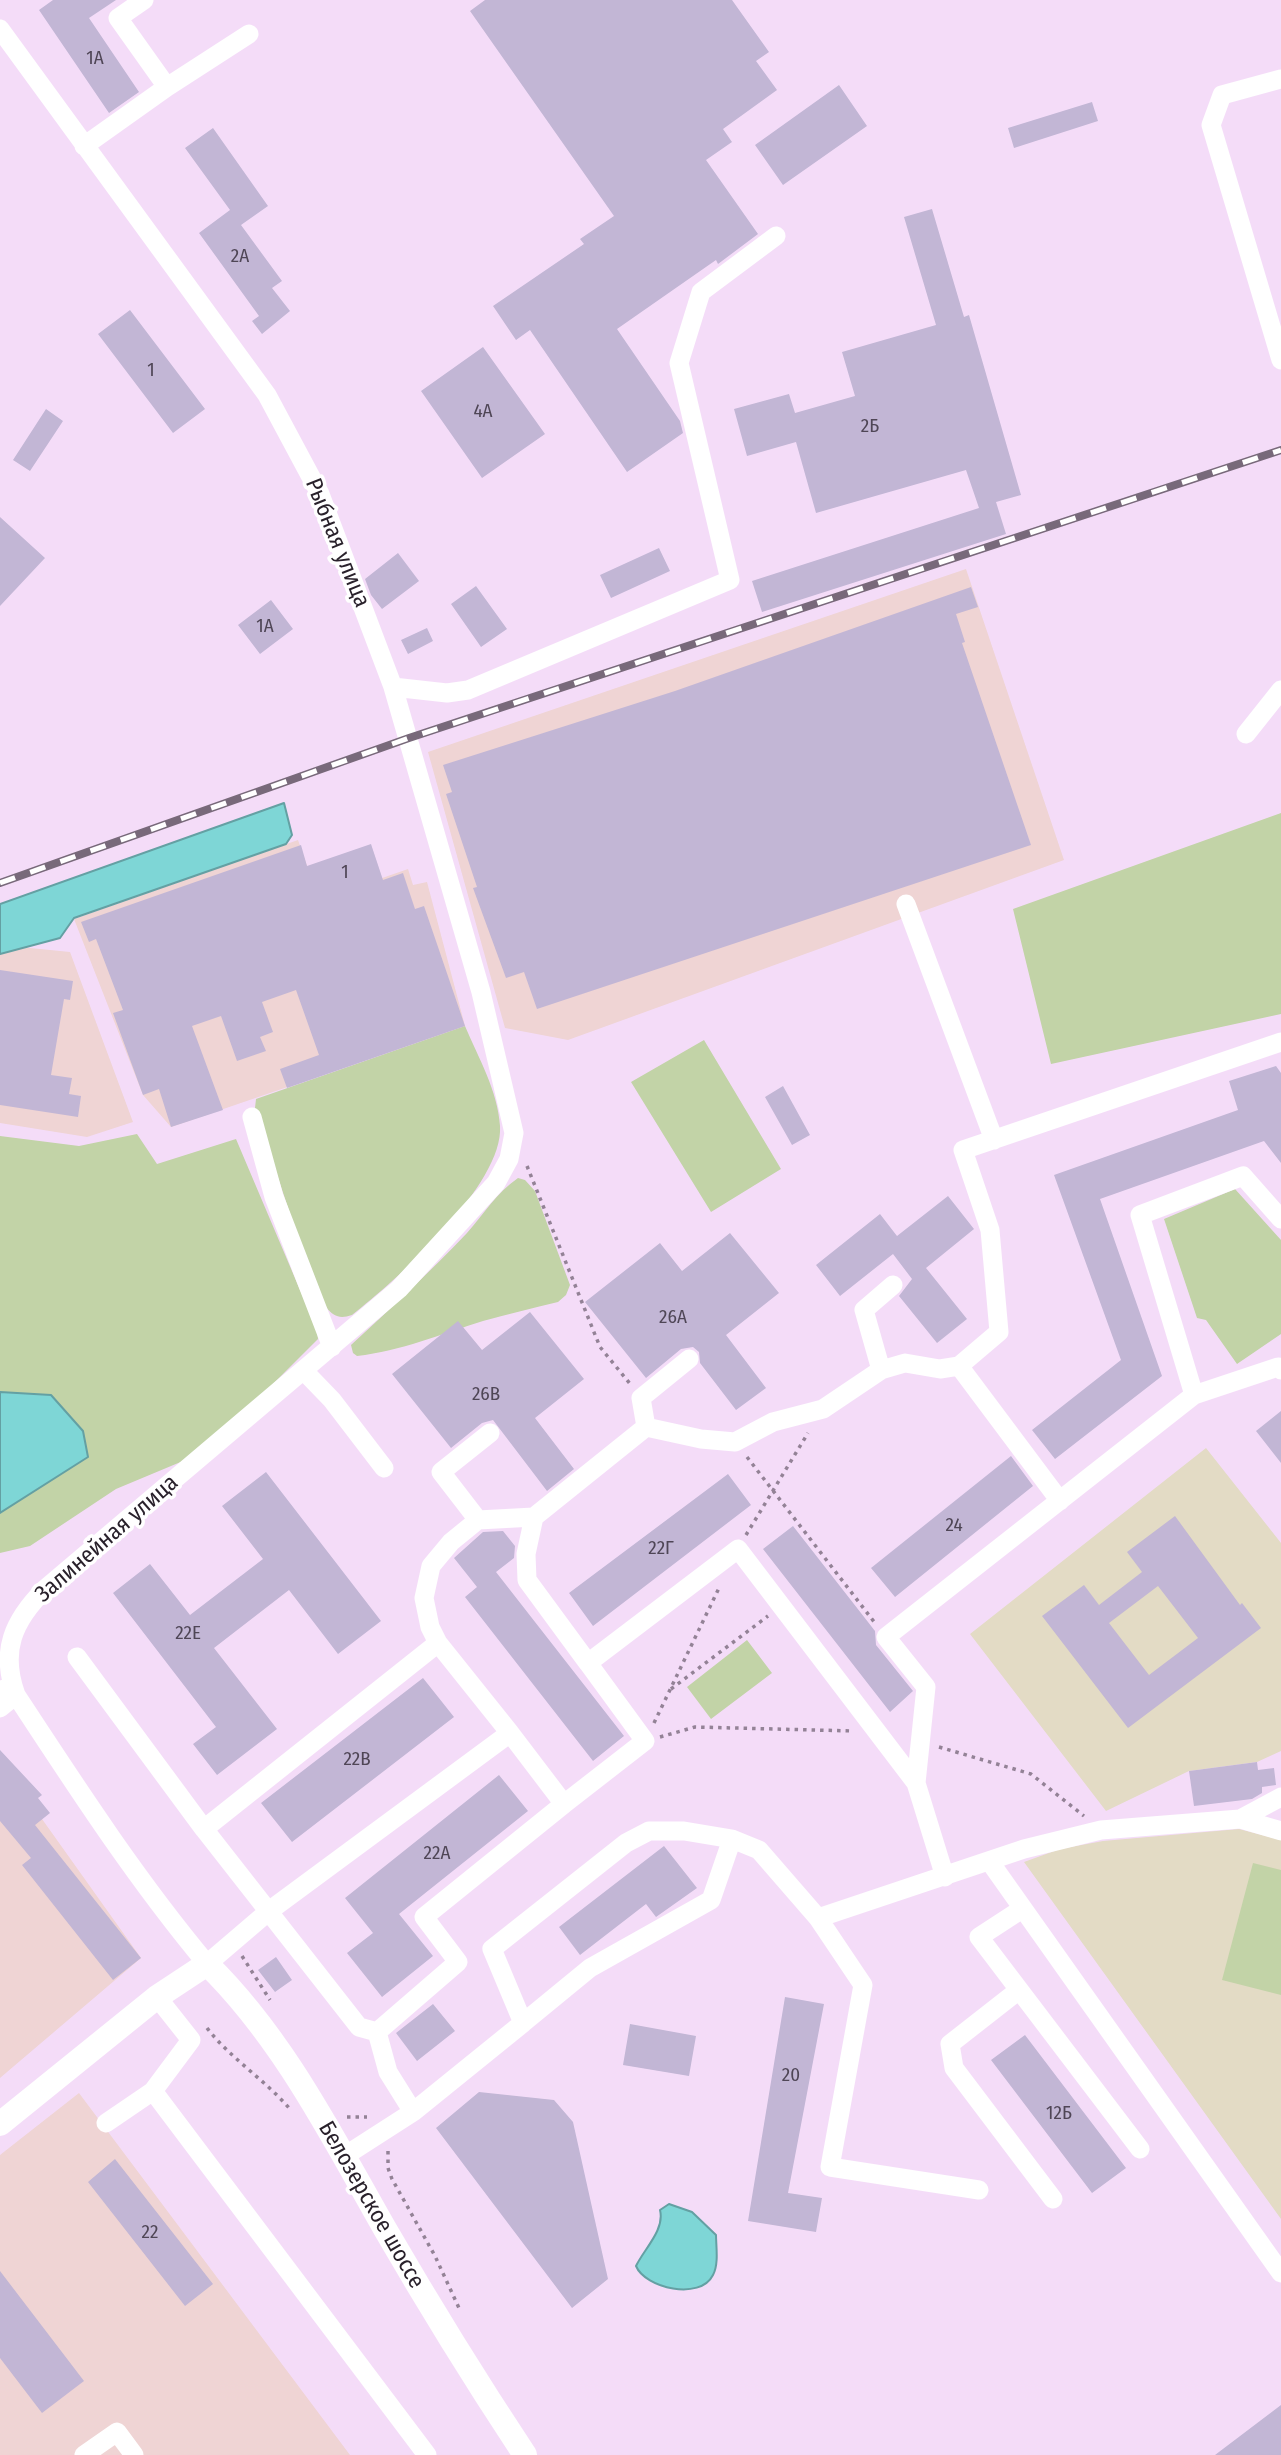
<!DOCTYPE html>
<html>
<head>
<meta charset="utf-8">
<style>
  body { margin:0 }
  canvas { display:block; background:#f4dcf8 }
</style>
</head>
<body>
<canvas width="1281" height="2455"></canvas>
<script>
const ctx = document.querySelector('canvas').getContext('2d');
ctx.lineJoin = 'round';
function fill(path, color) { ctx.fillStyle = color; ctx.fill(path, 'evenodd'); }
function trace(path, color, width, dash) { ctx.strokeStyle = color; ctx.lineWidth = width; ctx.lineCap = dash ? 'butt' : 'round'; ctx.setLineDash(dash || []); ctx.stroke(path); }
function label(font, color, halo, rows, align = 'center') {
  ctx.font = font + ' "Fira Sans Condensed",sans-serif'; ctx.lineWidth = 7; ctx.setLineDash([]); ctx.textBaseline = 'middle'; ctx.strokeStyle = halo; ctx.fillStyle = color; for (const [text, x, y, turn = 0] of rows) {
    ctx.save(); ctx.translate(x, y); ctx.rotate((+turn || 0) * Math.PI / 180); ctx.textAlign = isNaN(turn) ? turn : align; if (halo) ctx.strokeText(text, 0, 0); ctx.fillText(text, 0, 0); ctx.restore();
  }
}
fill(new Path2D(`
  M966,569L1064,860L568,1040L505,1028L428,752Z
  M298,840L319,900L408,869L413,885L427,882L465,1026L171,1127L143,1095L74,919Z
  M0,945L70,952L133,1122L87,1137L0,1123Z
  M0,1760L141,1958L0,2078Z
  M79,2093L350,2455H0V2155Z`), '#efd4d4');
fill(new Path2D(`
  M1206,1448L1281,1543V1751L1257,1762L1189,1771L1106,1811L970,1634Z
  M1239,1829L1281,1840V2219L1024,1862L1060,1849L1103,1841Z`), '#e3dbc5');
fill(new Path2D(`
  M1281,813V1014L1051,1064L1013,909Z
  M465,1026C478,1057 498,1091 500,1126C504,1184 396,1281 352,1315C340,1319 334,1317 326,1307L298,1238L255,1108L256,1099Z
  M704,1040L781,1169L711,1212L631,1082Z
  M137,1134L157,1164L236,1139L317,1330L318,1339L247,1410L183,1461L116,1489L30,1546L0,1553V1136L79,1146Z
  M518,1178L525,1180L535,1191L570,1285L566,1295L558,1302C533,1308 508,1314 483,1321C441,1334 401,1351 357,1356L353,1353L351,1345C391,1308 430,1272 467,1233C484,1214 496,1193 518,1178Z
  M1235,1189L1281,1240V1334L1237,1364L1206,1320L1197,1318L1164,1219Z
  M747,1640L772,1673L711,1719L687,1687Z
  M1253,1863L1281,1870V1995L1222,1980Z`), '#c2d3a7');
const water = new Path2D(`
  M284,803L292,835L286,844L74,918L60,938L0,954V904Z
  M0,1392L51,1395L83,1431L88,1457L0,1513Z
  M669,2204L692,2212L716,2235C716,2246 719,2264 713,2275C700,2301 645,2288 636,2266C644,2249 665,2230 660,2210Z`);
fill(water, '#7ed6d6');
trace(water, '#64a0a3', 2);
fill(new Path2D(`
  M53,0H116L89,18L139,92L109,113L39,10Z
  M485,0H732L769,52L756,61L777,90L723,129L732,142L706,160L758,234L718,264L716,260L617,329L680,421L683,433L627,472L530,330L516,340L493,306L584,244L580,239L614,216L470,11Z
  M839,85L867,126L783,185L755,145Z
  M1092,102L1098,121L1014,148L1008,128Z
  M213,128L268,206L241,225L282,281L272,288L290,311L262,334L252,321L259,316L199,233L230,210L185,148Z
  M932,209L964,317L969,315L1021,495L996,502L1006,534L762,612L752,581L979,508L966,470L816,513L796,442L747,456L734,409L789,394L795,413L855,396L842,352L936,325L904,217Z
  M130,310L205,409L173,433L98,334Z
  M483,347L545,434L482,478L421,391Z
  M46,409L63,421L30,471L13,460Z
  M0,517L45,558L0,606Z
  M659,548L670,571L611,598L600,575Z
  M398,553L419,581L382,609L371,595L365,579Z
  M476,586L507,629L481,647L451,604Z
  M971,587L978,607L956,614L965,642L962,643L1031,845L537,1009L524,972L506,978L473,888L477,887L446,794L452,792L443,765L675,691Z
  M271,600L293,629L260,654L238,625Z
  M427,628L433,641L408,654L401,640Z
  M371,844L383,880L403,873L415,909L424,906L465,1026L287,1088L280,1069L319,1055L296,990L262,1002L273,1032L260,1037L266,1051L237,1061L221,1016L192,1026L223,1110L171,1127L159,1089L143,1095L113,1013L123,1010L96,939L89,942L81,922L301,845L307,866Z
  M0,970L73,981L70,1000L64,999L51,1075L72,1078L69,1094L81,1096L78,1117L0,1105Z
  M1276,1066L1281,1073V1163L1264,1141L1100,1199L1162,1376L1055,1459L1032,1430L1121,1360L1054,1175L1238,1110L1229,1081Z
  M783,1086L810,1135L792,1145L765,1097Z
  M948,1196L974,1229L926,1268L967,1319L937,1343L899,1296L912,1279L893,1254L840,1296L816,1265L880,1214L897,1236Z
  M730,1233L779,1293L726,1335L766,1388L736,1410L700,1363L699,1352L693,1347L681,1349L646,1378L585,1302L660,1243L682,1271Z
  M530,1312L584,1379L535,1418L574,1469L547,1491L493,1420L482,1423L451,1448L392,1374L458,1321L482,1350Z
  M1281,1411V1463L1256,1431Z
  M1011,1456L1033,1486L895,1597L871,1568Z
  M266,1472L381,1621L338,1654L289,1590L214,1648L277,1729L217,1775L193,1744L216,1727L113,1593L150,1564L190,1615L263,1559L222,1506Z
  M728,1474L751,1505L593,1626L569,1593Z
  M1175,1516L1240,1605L1242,1603L1261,1628L1128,1728L1042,1616L1084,1585L1099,1605L1142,1572L1127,1552ZM1158,1586L1198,1638L1149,1675L1109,1623Z
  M793,1526L875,1631L876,1645L913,1691L890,1712L763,1549Z
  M503,1531L515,1546L514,1558L496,1572L624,1736L593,1761L465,1597L477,1587L454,1558L483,1532Z
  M423,1678L454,1717L292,1842L261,1803Z
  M0,1750L42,1795L38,1798L50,1813L35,1825L141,1958L113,1980L22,1865L31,1858L0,1821Z
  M1257,1762L1258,1770L1274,1768L1276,1785L1262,1787V1793L1252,1799L1194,1806L1189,1771Z
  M499,1775L528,1811L399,1914L433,1956L382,1997L347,1953L373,1933L345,1898Z
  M664,1846L697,1888L656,1917L646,1904L580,1955L559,1927Z
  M276,1957L292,1980L275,1992L258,1970Z
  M785,1997L824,2004L788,2193L822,2198L816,2232L748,2221Z
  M433,2004L455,2031L417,2061L396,2033Z
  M630,2024L696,2036L689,2076L623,2065Z
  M1025,2035L1126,2168L1092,2193L991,2060Z
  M479,2092L554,2100L573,2122L608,2279L572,2308L436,2128Z
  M115,2159L213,2284L185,2306L88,2182Z
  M0,2271L84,2381L42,2413L0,2358Z
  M1281,2405V2455H1215Z`), '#c2b6d5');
trace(new Path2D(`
  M527,1166L600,1347L631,1385
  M747,1457L875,1623
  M746,1535L808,1433
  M671,1689L768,1616
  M654,1723L719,1588
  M660,1737L695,1727L854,1731
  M939,1747L1031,1774L1084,1816
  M242,1956L270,2000
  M207,2028C230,2058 264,2079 289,2108
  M347,2117H367
  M388,2151V2168L392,2179L435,2256L459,2308`), '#938296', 3.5, [3.5, 5]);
trace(new Path2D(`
  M0,29L267,395L320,494L393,687L481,992L514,1133L509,1159L496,1183L399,1289L45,1589C13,1621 0,1651 16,1695C77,1788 136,1879 207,1964L269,1911L510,1733L438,1643L430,1627L424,1598L431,1566L451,1542L478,1520L534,1517L646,1427L701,1439L735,1442L773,1422L823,1409L881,1370L905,1363L940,1369L959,1366L999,1332L990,1230L963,1150L1281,1042
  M1281,79L1222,95L1211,125L1281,360
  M167,87L249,34
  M84,146L167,87L118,18L144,0
  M393,687L447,693L468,690L730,580L679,363L701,292L776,236
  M1246,734L1281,690
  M906,904L994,1140
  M252,1117L274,1197L332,1347
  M959,1366L1060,1501
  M881,1370L864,1310L893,1285
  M304,1371L332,1400L384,1468
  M1194,1395L1140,1215L1243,1176L1281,1219
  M646,1427L641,1398L689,1359
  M534,1517L526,1554L527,1580L588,1663
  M478,1520L441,1472L490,1433
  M77,1657L204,1829L359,2027L377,2032L388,2072L413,2112
  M0,1708L16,1695L4,1689
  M564,1804L645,1741L588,1663L738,1549L916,1783
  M1240,1819L1281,1797
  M204,1829L438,1643
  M990,1862L1281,2273
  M945,1877L916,1783L926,1687L886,1637L1194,1395L1278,1367L1281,1370
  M1022,1909L979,1937L1140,2149
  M818,1918L863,1985L830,2167L979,2190
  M1019,1990L950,2044L954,2068L1053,2199
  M523,2023L590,1968L711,1900L732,1839
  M377,2032L458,1962L424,1917L564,1804L510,1733
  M153,2091L191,2040L157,1997
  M106,2123L153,2091L427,2455
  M343,2157L413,2112L523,2023L492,1949L626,1843L649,1831H684L732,1839L759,1850L818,1918L1024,1849L1101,1830L1240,1819L1281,1831
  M84,2455L117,2432L134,2455`), '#fff', 19);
trace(new Path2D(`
  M0,2124L157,1997L207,1964C283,2038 333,2138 385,2229C429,2305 476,2381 525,2455`), '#fff', 24);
const rail = new Path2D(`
  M0,883L409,738L1281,450`);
trace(rail, '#78697a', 8);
trace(rail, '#fff', 5, [16]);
label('19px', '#4f4656', null, [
  ["1А",95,59],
  ["2А",240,257],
  ["1",151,371],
  ["4А",483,412],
  ["2Б",870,427],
  ["1А",265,627],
  ["1",345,873],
  ["26А",673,1318],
  ["26В",486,1395],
  ["24",954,1526],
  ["22Г",661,1549],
  ["22Е",188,1634],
  ["22В",357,1760],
  ["22А",437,1854],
  ["20",791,2076],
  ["12Б",1059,2114],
  ["22",150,2233]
]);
label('23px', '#29212b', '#fff', [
  ["Рыбная улица",337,543,68],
  ["Залинейная улица",107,1539,-41],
  ["Белозерское шоссе",371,2205,60]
]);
</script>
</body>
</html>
